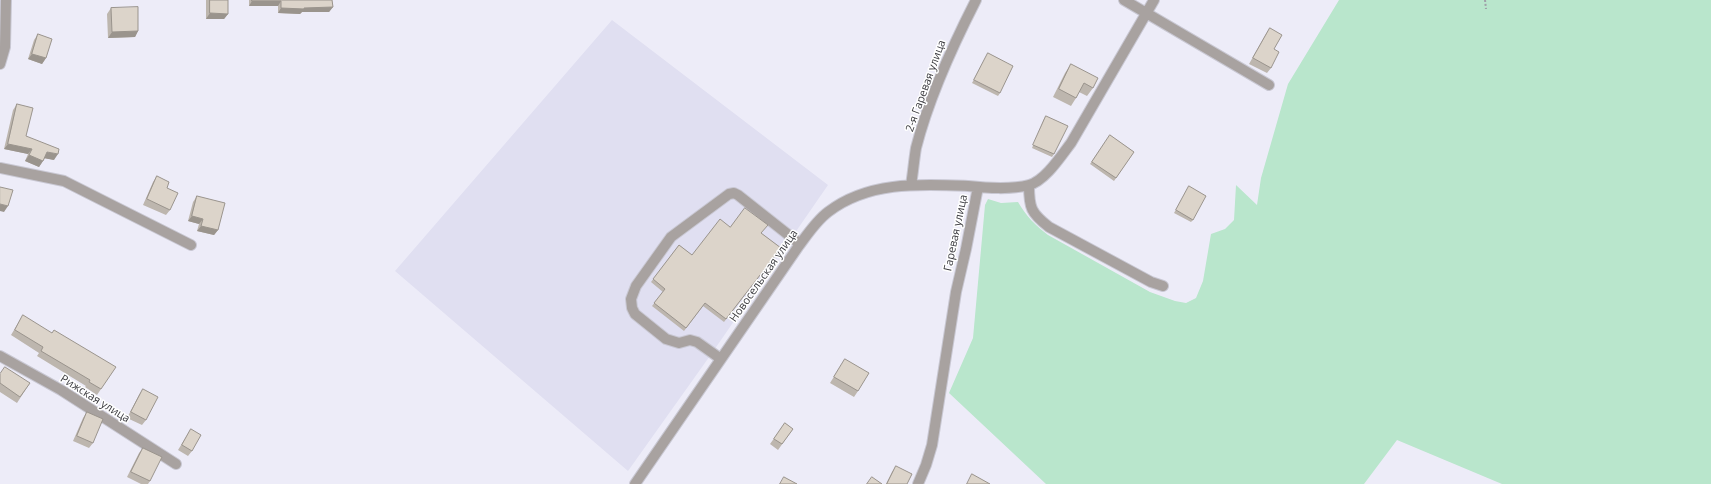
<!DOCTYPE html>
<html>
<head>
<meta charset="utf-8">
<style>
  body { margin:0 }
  canvas { display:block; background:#edecf8 }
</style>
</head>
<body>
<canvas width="1711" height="484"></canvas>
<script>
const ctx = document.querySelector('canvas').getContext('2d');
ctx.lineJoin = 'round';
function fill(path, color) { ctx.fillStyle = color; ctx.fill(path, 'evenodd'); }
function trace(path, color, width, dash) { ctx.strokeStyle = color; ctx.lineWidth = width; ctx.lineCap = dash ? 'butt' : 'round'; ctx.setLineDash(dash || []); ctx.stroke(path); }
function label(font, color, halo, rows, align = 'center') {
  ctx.font = font + ' "Open Sans",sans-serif'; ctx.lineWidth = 3; ctx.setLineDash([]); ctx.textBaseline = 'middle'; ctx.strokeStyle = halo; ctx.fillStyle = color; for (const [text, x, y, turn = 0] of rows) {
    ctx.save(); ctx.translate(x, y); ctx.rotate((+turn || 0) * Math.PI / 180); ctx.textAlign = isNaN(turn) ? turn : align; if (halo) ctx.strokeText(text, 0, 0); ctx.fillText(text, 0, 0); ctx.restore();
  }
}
fill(new Path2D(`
  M612,20L828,185L712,353L628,471L395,271Z`), '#e0dff1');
fill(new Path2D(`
  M1339,0H1711V484H1502L1397,440L1364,484H1046L949,393L973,338L985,205L988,199L1001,203L1018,202C1026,216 1036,226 1048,235L1150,292L1175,301L1186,303L1196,298L1203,281L1211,234L1225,229L1234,220L1236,185L1257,205L1261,178L1288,84Z`), '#b9e6cc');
const minor = new Path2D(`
  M1124,0L1269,85
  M0,64L5,47L6,0
  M0,168L64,181L191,245
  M911,185C913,173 914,160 916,148C929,97 952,47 976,0
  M1029,185C1029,208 1031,213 1049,227L1151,282L1163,286
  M0,356L61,390L176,464
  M721,359L697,342L690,340L679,343L666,339L635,314L632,308L631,299L636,286L671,237L729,194L734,193L738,195L800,244
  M635,484L798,247C807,235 816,221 828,212C868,181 920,184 968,186C987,188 1010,190 1029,185C1045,181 1061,156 1071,143L1154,0
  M918,484L926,465L932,445L956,292L966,249L978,187`);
trace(minor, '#c9c8d3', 12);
trace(new Path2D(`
  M1485,0L1486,9`), '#9f9fa8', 2, [2, 2]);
trace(minor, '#a8a2a0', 10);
fill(new Path2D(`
  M206,0H228V14L224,19H206Z
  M249,0H332L333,7L329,12H302L300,14L278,13V6H249Z
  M111,8L138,31L135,37L108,38L107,14Z
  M1270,28L1271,68L1267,73L1249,64L1266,34Z
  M38,34L46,58L42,64L28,59L34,40Z
  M988,53L1000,93L998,96L972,83Z
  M1071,64L1093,88L1087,96L1079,92L1076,98L1071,106L1053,97L1065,73Z
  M17,104L26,136L54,160L45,158L39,167L25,161L28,154L4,149L13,110Z
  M1046,116L1054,154L1052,157L1032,148L1044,119Z
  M1110,135L1134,152L1114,181L1090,164Z
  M157,176L167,188L170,210L166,215L143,205L153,182Z
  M1189,186L1193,220L1191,222L1174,213Z
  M197,196L218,230L214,235L197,231L199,224L188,221L193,202Z
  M730,227L761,233L781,248L724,322L703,306L684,331L652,306L663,292L651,282L679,245L692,255Z
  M23,315L101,389L97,395L85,387L86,386L37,356L39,353L11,335Z
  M845,359L858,391L854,397L830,383Z
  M0,374L30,383L17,403L0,392Z
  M143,389L146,420L142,425L127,418L139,395Z
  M87,412L93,443L89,448L73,441L83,418Z
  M785,423L793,429L778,450L770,444Z
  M191,429L192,451L188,456L178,450Z
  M143,448L150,481L148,484H141L127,477L139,453Z
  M896,466L907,484H886L892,472Z`), '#bdb6ae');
fill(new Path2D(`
  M252,1H281L278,6H249Z
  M333,7L329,12H302L300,14L278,13L281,8Z
  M210,13L228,14L224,19H206Z
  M138,31L135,37L108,38L112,32Z
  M32,54L46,58L42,64L28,59Z
  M8,144L32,149L28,154L4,149Z
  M47,152L58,154L54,160L43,158Z
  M29,155L43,161L39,167L25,161Z
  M0,204L8,206L4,212L0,211Z
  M192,216L203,219L199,224L188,221Z
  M201,226L218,230L214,235L197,231Z`), '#9a948d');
const building = new Path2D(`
  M210,0H228V14L210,13Z
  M252,0H332L333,7L304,8V9L281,8V1H252Z
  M138,7V31L112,32L111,8Z
  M1270,28L1282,35L1274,49L1279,52L1271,68L1253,58Z
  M38,34L52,39L46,58L32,54Z
  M988,53L1013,66L1000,93L974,80Z
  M1071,64L1098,78L1093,88L1084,83L1076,98L1059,89Z
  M17,104L33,108L26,136L59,149L58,154L47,152L43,161L29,155L32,149L8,144Z
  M1046,116L1068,126L1054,154L1033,145Z
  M1110,135L1134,152L1116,178L1092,162Z
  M157,176L169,182L167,188L178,193L170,210L147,199Z
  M1189,186L1206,196L1193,220L1176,210Z
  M0,187L13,190L8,206L0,204Z
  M197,196L225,203L218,230L201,226L203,219L192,216Z
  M745,208L768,225L761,233L781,248L726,319L705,303L686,328L654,303L665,289L653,279L679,245L692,255L720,219L730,227Z
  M23,315L52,333L54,330L116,367L101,389L89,382L90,380L41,351L43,347L15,330Z
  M845,359L869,373L858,391L834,377Z
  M5,367L30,383L20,397L0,383V374Z
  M143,389L158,397L146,420L131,412Z
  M87,412L103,419L93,443L77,436Z
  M785,423L793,429L782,444L774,439Z
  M191,429L201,435L192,451L182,445Z
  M143,448L162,457L150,481L131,472Z
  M896,466L912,474L907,484H887Z
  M972,474L990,484H967Z
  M784,477L797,484H780Z
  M872,477L882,484H867Z`);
fill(building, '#dcd4ca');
trace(building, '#9a948d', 1);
label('11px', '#38383d', '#fff', [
  ["2-я Гаревая улица",926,86,-70],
  ["Гаревая улица",956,233,-78],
  ["Новосельская улица",764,276,-55],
  ["Рижская улица",95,399,32]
]);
</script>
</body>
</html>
